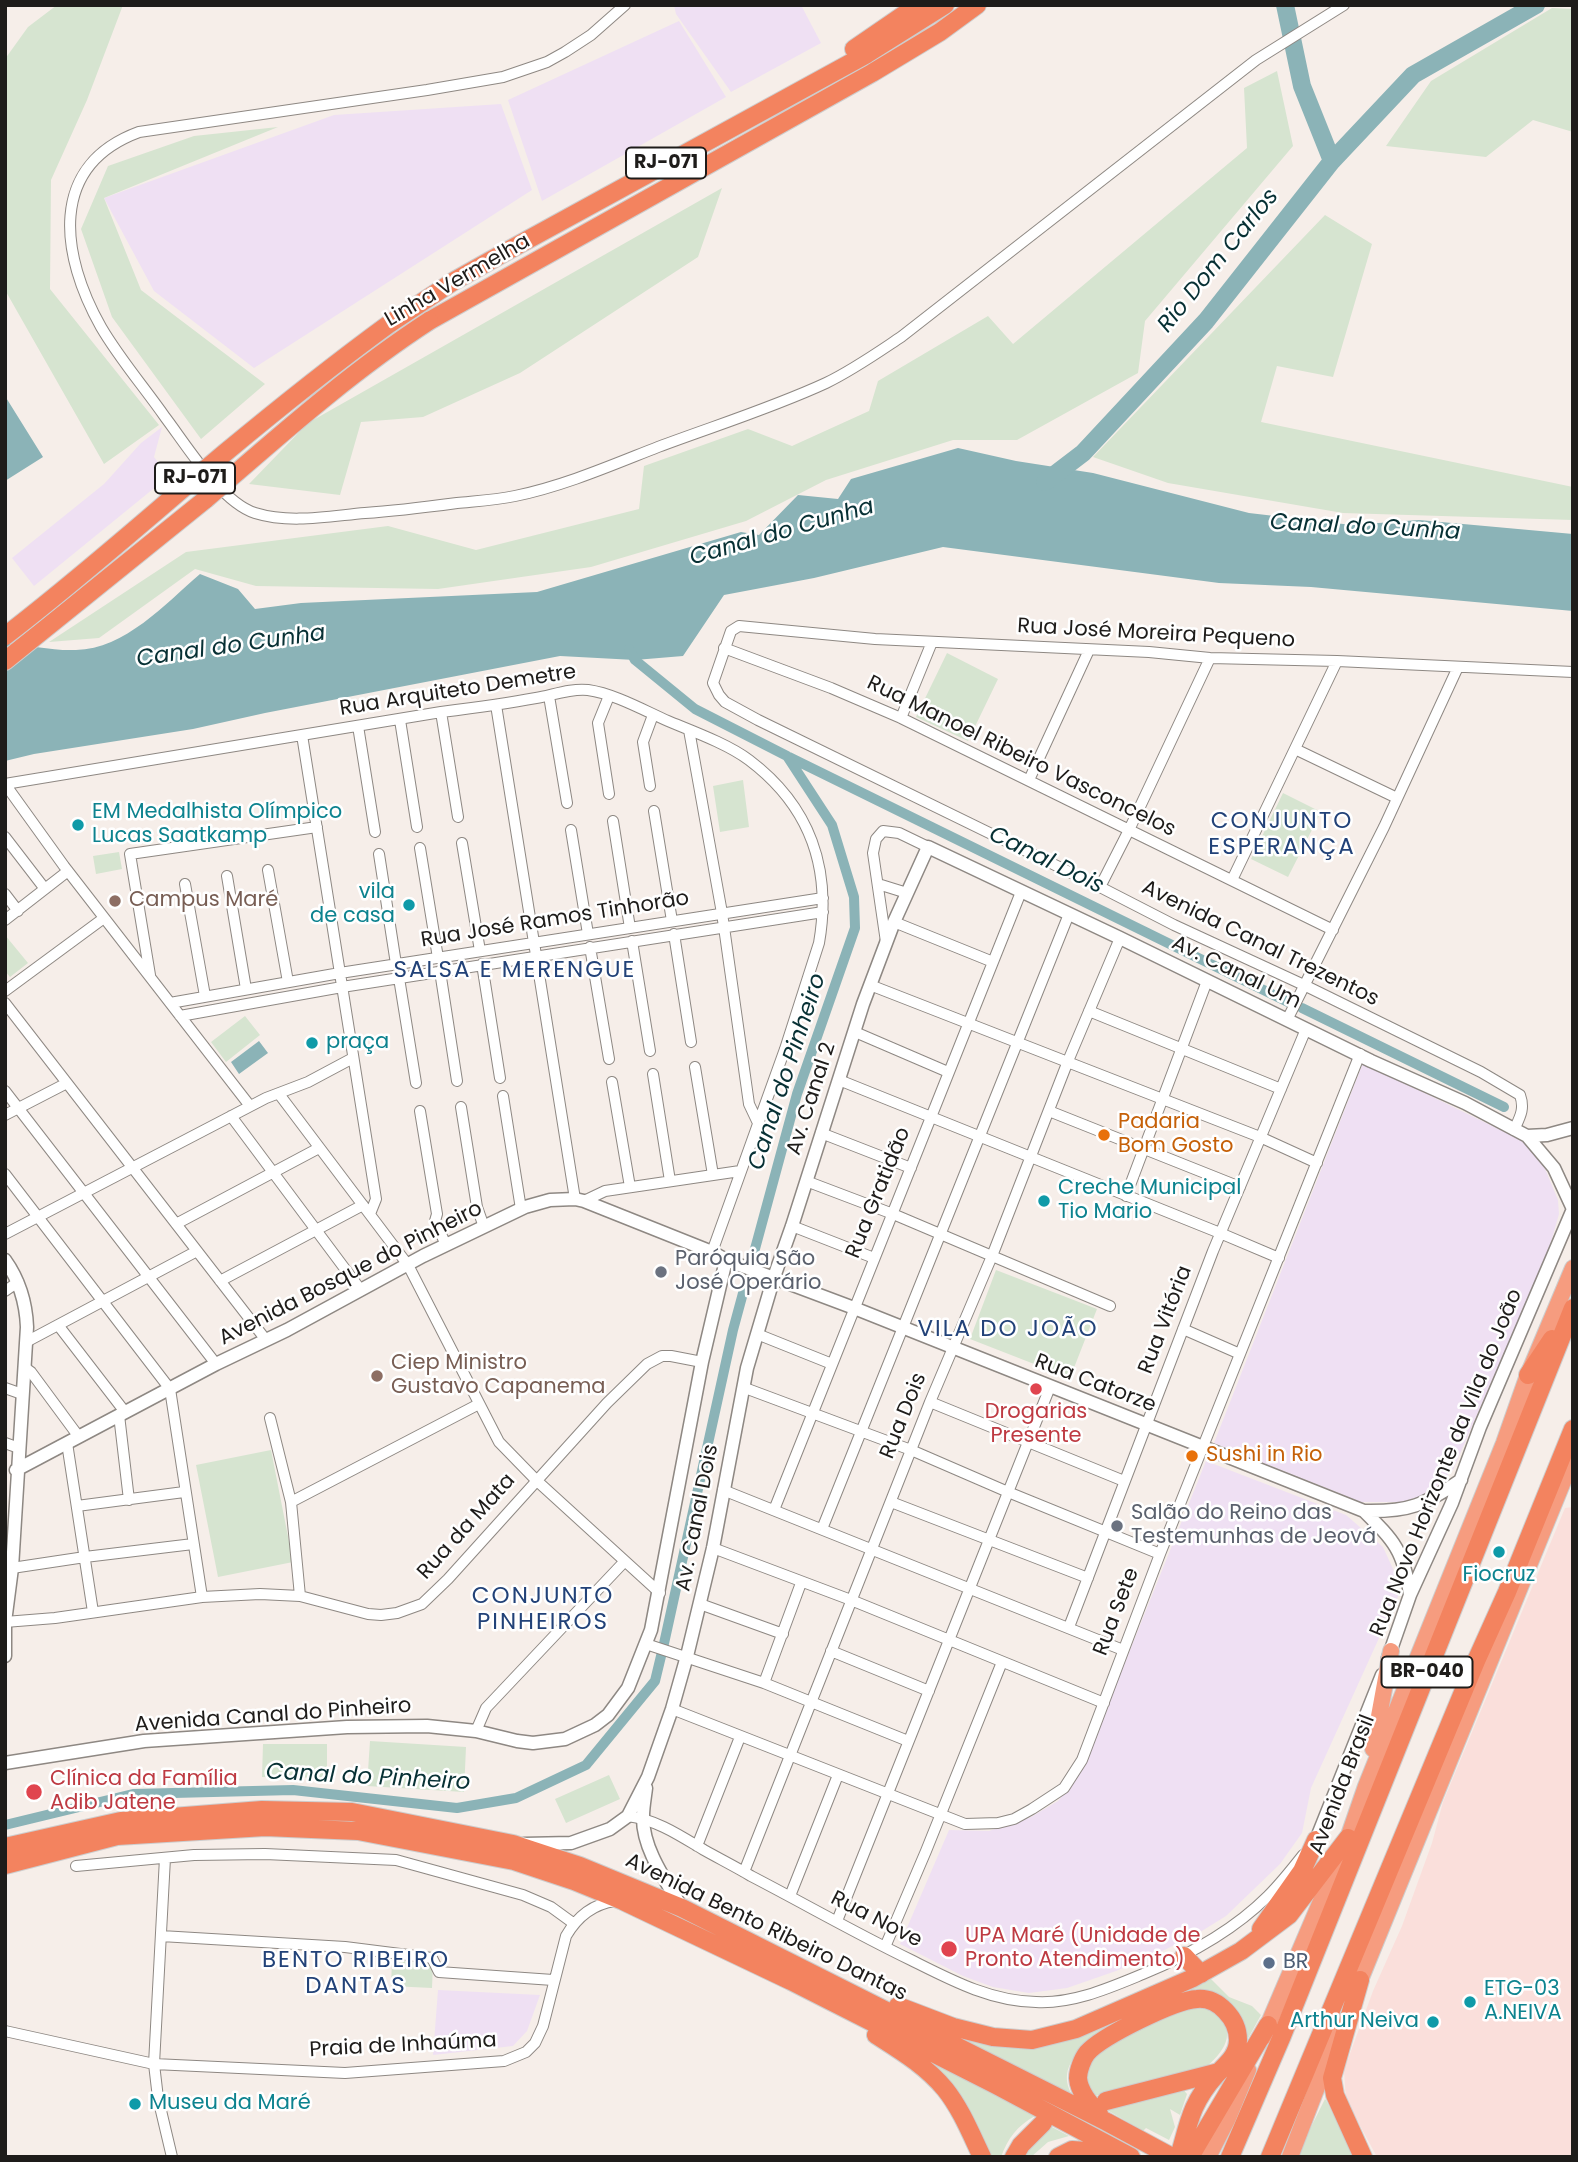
<!DOCTYPE html>
<html>
<head>
<meta charset="utf-8">
<style>
  body { margin:0 }
  #map { position:relative; width:1578px; height:2162px; overflow:hidden; background:#f6eee9; font-family:Poppins,sans-serif }
  canvas { display:block }
  .frame { position:absolute; inset:0; border:7px solid #1e1c1a; pointer-events:none }
</style>
</head>
<body>
<div id="map">
<canvas width="1578" height="2162"></canvas>
<div class="frame"></div>
</div>
<script>
const ctx = document.querySelector('canvas').getContext('2d');
ctx.lineJoin = 'round';
function fill(path, color) { ctx.fillStyle = color; ctx.fill(path, 'evenodd'); }
function trace(path, color, width, dash) { ctx.strokeStyle = color; ctx.lineWidth = width; ctx.lineCap = dash ? 'butt' : 'round'; ctx.setLineDash(dash || []); ctx.stroke(path); }
function label(font, color, halo, rows, align = 'center') {
  ctx.font = font + ' Poppins,sans-serif'; ctx.lineWidth = 5; ctx.setLineDash([]); ctx.textBaseline = 'middle'; ctx.strokeStyle = halo; ctx.fillStyle = color; for (const [text, x, y, turn = 0] of rows) {
    ctx.save(); ctx.translate(x, y); ctx.rotate((+turn || 0) * Math.PI / 180); ctx.textAlign = isNaN(turn) ? turn : align; if (halo) ctx.strokeText(text, 0, 0); ctx.fillText(text, 0, 0); ctx.restore();
  }
}
fill(new Path2D(`
  M1573,1507V2157H1377L1346,2100L1344,2070L1373,1991L1402,1926L1432,1843L1443,1802L1565,1508Z`), '#fadfdb');
fill(new Path2D(`
  M674,5H801L821,43L731,92L676,14Z
  M679,21L726,97L542,201L508,100Z
  M501,104L532,190L254,368L154,291L104,198L334,115Z
  M162,427L154,457L169,476L34,586L12,558L104,484L141,443Z
  M1363,1063L1523,1141L1541,1159L1558,1200L1559,1214L1549,1249L1453,1470L1428,1494L1401,1502H1361L1214,1443Z
  M1206,1461L1346,1515L1383,1547L1394,1571L1399,1594L1311,1788L1302,1833L1280,1864L1226,1916L1197,1934L1154,1955L1116,1971L1067,1988L1029,1993L993,1987L963,1976L900,1944L949,1830L989,1831L1031,1817L1058,1801L1081,1772Z
  M438,1990L540,1995L527,2031L513,2046L433,2055Z`), '#efe0f3');
fill(new Path2D(`
  M57,5H123L87,100L51,180L50,289L159,425L104,464L5,290V59L28,27Z
  M1552,8L1573,9V132L1533,120L1486,157L1386,146L1431,81Z
  M1277,71L1293,146L1145,321L1138,373L1017,440H953L826,480L746,521L591,567L438,589L256,586L195,569L99,638L49,642L186,552L388,526L476,550L639,509L644,466L748,429L792,446L869,411L878,381L988,316L1013,344L1247,148L1244,88Z
  M278,127L104,198L141,290L265,384L201,439L112,317L81,229L108,166L194,136Z
  M722,188L698,257L520,373L423,417L361,422L340,495L249,484L308,423Z
  M1325,215L1372,244L1333,377L1277,366L1261,422L1573,487V520L1343,513L1168,483L1093,457Z
  M947,653L998,679L968,741L916,717Z
  M743,780L749,827L720,832L713,786Z
  M1283,793L1321,812L1288,877L1251,859Z
  M119,852L122,869L96,874L93,856Z
  M5,935L28,963L10,977L5,971Z
  M245,1016L260,1035L226,1062L211,1042Z
  M996,1270L1097,1309L1070,1378L970,1339Z
  M271,1450L293,1562L218,1577L196,1465Z
  M370,1741L466,1747L464,1792L367,1786Z
  M263,1744H327V1778L262,1777Z
  M609,1775L620,1799L566,1823L555,1799Z
  M392,1960L433,1963L432,1988L391,1986Z
  M1209,1977L1229,1997L1252,2006L1261,2015L1240,2053L1217,1997L1084,2045C1071,2059 1061,2074 1071,2093H1061L959,2037L1050,2044L1096,2030Z
  M1196,2004C1203,2007 1212,2009 1217,2014C1240,2036 1219,2057 1201,2071L1090,2097L1084,2088L1085,2061L1101,2045Z
  M908,2050L1035,2116C1017,2126 1008,2138 1001,2157H988Z
  M1182,2088L1187,2094L1180,2115L1170,2109L1175,2127L1169,2140L1146,2128L1143,2131L1107,2110Z
  M1325,2099L1326,2100L1355,2157H1296Z
  M1050,2126L1069,2136L1048,2142L1031,2157H1018Z`), '#d6e4d0');
fill(new Path2D(`
  M5,396L43,457L5,481Z
  M958,448L1016,461L1093,473L1249,513L1352,525L1419,520L1573,534V611L1311,587L1219,583L943,547L814,578L724,595L683,656L635,660L560,656L265,713L193,729L34,754L5,761V643C28,645 53,651 76,650C125,649 165,604 200,574L238,589L255,609L301,603L537,592L741,532L759,535L798,495L838,499L851,479Z
  M259,1041L268,1053L239,1074L231,1062Z`), '#8bb3b7');
trace(new Path2D(`
  M629,649L635,660L695,709L787,756L832,825L854,897L855,928L797,1094L733,1330L663,1648
  M789,757L1288,1002
  M1302,1008L1504,1107
  M5,1825L133,1794L293,1790L457,1808L516,1798L586,1765L655,1681L662,1652`), '#8bb3b7', 10);
trace(new Path2D(`
  M1332,161L1413,75L1536,5
  M1045,482L1083,453L1206,321L1332,161L1302,86L1285,5`), '#8bb3b7', 18);
const minor = new Path2D(`
  M625,5L591,35L565,52L547,62L503,77L427,90L139,132C47,166 61,256 101,327C119,358 144,387 165,417C187,446 221,502 255,513C290,524 330,516 365,513C396,511 427,507 457,503C477,501 496,500 515,496C564,486 612,465 658,447C714,426 772,408 826,383C853,370 877,353 901,337L1256,60L1344,5
  M724,648L831,688L901,718L1333,930
  M549,696L567,803
  M609,696L598,723L609,794
  M496,705L575,1199
  M441,712L458,817
  M901,718L932,642
  M400,720L417,827
  M358,726L375,832
  M689,730L722,913L749,1104L758,1123
  M302,735L376,1199L370,1214
  M1295,749L1397,798
  M1029,780L1089,650
  M5,784L441,712C473,708 504,704 536,698C553,695 571,688 588,690C615,694 643,710 668,721C692,731 728,744 749,760C810,806 832,869 819,943L785,1049L712,1252
  M5,784L64,866L250,1106
  M650,786L643,742L653,715
  M654,811L672,921
  M613,821L630,928
  M571,830L588,934
  M5,837L45,889
  M462,843L480,951
  M420,848L438,958
  M379,854L396,964
  M268,870L288,982
  M227,876L246,989
  M1232,880L1337,661
  M185,884L205,996
  M878,884L907,893
  M1100,887L1129,830L1210,658
  M5,894L18,911
  M5,920L68,871
  M894,922L993,962
  M674,934L691,1042
  M632,941L650,1051
  M886,942L873,853L876,839L883,831L899,833L928,847
  M590,947L609,1059
  M482,964L500,1078
  M440,971L457,1081
  M150,975L130,854L317,827
  M399,978L416,1083
  M870,985L1260,1137L1317,1163
  M5,991L104,918
  M5,1003L266,1340
  M170,1003L340,973L823,898
  M1089,1011L1281,1089
  M180,1016L342,987L823,912
  M1287,1020L1384,827L1458,667
  M855,1032L948,1072
  M695,1067L713,1175
  M653,1074L670,1181
  M839,1080L1220,1233L1279,1258
  M612,1082L630,1187
  M5,1091L216,1364
  M279,1094L408,1265L499,1442L536,1480L660,1593
  M503,1096L521,1209
  M461,1107L477,1207L484,1227
  M420,1111L437,1214L435,1221L446,1245
  M1049,1111L1240,1187
  M5,1115L67,1083
  M231,1116L360,1289
  M1514,1130C1520,1117 1525,1109 1520,1095L1481,1072L1306,986L1174,925L1100,887L758,720L725,702L719,695L713,683L731,631L739,626L875,639L1149,652L1210,658L1337,661L1573,672
  M821,1133L911,1168
  M5,1174L170,1389L202,1597
  M806,1181L893,1214L1110,1306
  M1126,1196L1207,981
  M584,1201L605,1191L740,1171
  M176,1224L319,1148
  M792,1226L874,1258
  M5,1234L266,1098L308,1082L353,1058
  M220,1281L363,1205
  M5,1291L18,1282
  M58,1325L125,1412
  M1183,1329L1240,1354
  M757,1334L832,1364
  M26,1342L197,1251
  M24,1367L31,1372L79,1437
  M5,1388L22,1394
  M745,1388L911,1450L1008,1492L1160,1554
  M930,1402L1124,1481
  M119,1415L129,1500
  M270,1418L291,1502
  M5,1443L19,1448
  M67,1443L93,1612
  M723,1490L1123,1650
  M891,1502L1088,1578
  M77,1506L184,1492
  M774,1510L1021,892
  M822,1529L1069,914
  M713,1548L851,1600L1104,1703
  M12,1568L85,1557L193,1544
  M300,1596L291,1502L479,1404
  M700,1604L783,1634
  M5,1622L55,1618L202,1597L260,1594L300,1596L368,1614L381,1615L397,1613L422,1604L448,1579L607,1403L647,1364L662,1356H671L702,1362
  M1069,1627L1213,1251L1306,1029
  M646,1644L764,1683L908,1741
  M831,1651L929,1691
  M764,1683L801,1583
  M672,1709L965,1824L998,1823L1014,1819L1032,1809L1064,1788L1082,1760L1160,1554L1360,1054
  M476,1731L486,1708L624,1562
  M628,1816C657,1820 679,1835 704,1850C720,1859 736,1867 751,1876C805,1904 857,1934 911,1960C951,1980 990,2001 1036,2002C1073,2004 1109,1988 1143,1974C1189,1955 1233,1931 1268,1896C1281,1883 1292,1869 1303,1855
  M697,1846L740,1737
  M165,1858L154,2064L158,2098L172,2157
  M76,1866L194,1855L265,1854L396,1860L523,1895L551,1907L573,1923
  M744,1872L930,1402L992,1256L1068,1061L1120,938
  M790,1896L838,1775
  M837,1921L1050,1387
  M161,1936L345,1947L432,1958L439,1972L553,1980
  M885,1947L926,1851L1002,1662
  M5,2031L154,2064L345,2073L504,2061L526,2052L535,2043L543,2026L566,1936C577,1917 593,1904 615,1901`);
const tertiary = new Path2D(`
  M1527,1136L1547,1135L1573,1128
  M5,1260C20,1281 26,1302 27,1327L12,1568L5,1622V1656
  M16,1470L216,1364L287,1330L423,1256L525,1207L550,1200L575,1199L584,1201L712,1252L726,1260L854,1308L1364,1511C1410,1512 1424,1505 1461,1480
  M1364,1511C1394,1541 1404,1551 1410,1595
  M1388,1658L1410,1595L1452,1503L1480,1427L1573,1209
  M5,1763L144,1741L347,1727L427,1726L476,1731L517,1741L533,1743L565,1739L595,1725L608,1715L628,1688L651,1630L702,1362L726,1260
  M646,1788C645,1797 643,1807 643,1816C642,1848 666,1881 682,1908
  M1316,1840L1382,1675
  M524,1844L571,1843L610,1829L628,1816L648,1777L672,1709L687,1656L713,1548L747,1368L774,1277L792,1226L863,1004L894,922L928,847L1120,938L1371,1061L1465,1103L1527,1136L1554,1168L1573,1209`);
const trunk = new Path2D(`
  M1373,1749L1391,1651
  M1356,1990L1573,1457
  M1263,2037L1348,1838L1366,1786L1504,1443L1528,1375L1573,1268
  M1208,2157L1228,2118L1248,2070
  M1290,2157L1339,2030`);
const motorway = new Path2D(`
  M854,49L918,5
  M429,321L872,73L940,32L977,5
  M389,324L454,281L509,250L867,54L945,5
  M5,661L206,499
  M1528,1375L1552,1339
  M5,1847L121,1821L262,1810L352,1812L513,1844L580,1866L682,1908L1107,2122L1172,2157
  M5,1865L117,1836L265,1827L358,1831L514,1861L574,1881L623,1901L791,1981L996,2085L1131,2157
  M1261,1929L1302,1871L1316,1840
  M1184,1956L1201,1974
  M1360,1980L1332,2078L1335,2095L1363,2157
  M898,2006L953,2027L993,2037L1032,2040L1076,2029L1193,1978L1241,1951L1289,1915L1348,1838
  M876,2035C901,2051 926,2066 945,2089C961,2109 971,2134 982,2157
  M1106,2101L1219,2072
  M1099,2114C1090,2104 1079,2092 1078,2078C1078,2070 1083,2058 1087,2053C1102,2036 1175,2000 1197,1999C1218,1997 1238,2019 1238,2040C1238,2056 1225,2065 1216,2075C1191,2103 1189,2122 1179,2157
  M1014,2157L1021,2145L1043,2123
  M1058,2157L1072,2150L1116,2153
  M1190,2157L1268,2025
  M1230,2157L1282,2036L1573,1308
  M1270,2157L1476,1661L1507,1592L1573,1429`);
trace(minor, '#8e8883', 12);
trace(tertiary, '#8e8883', 15);
trace(trunk, '#cecdcd', 18);
trace(motorway, '#cecdcd', 20);
trace(minor, '#fff', 10);
trace(tertiary, '#fff', 12);
trace(trunk, '#f69c7f', 16);
trace(motorway, '#f3835f', 18);
const motorwayBridge = new Path2D(`
  M206,499C279,436 349,373 429,321
  M5,636C81,578 152,514 226,452C279,408 333,365 389,324`);
trace(motorwayBridge, '#cecdcd', 20, []);
trace(motorwayBridge, '#f3835f', 18);
for (const [x, y, r, color] of [
  [78,825,7,"#0f9aa8"],
  [115,901,7,"#8d6e63"],
  [409,905,7,"#0f9aa8"],
  [312,1043,7,"#0f9aa8"],
  [1104,1135,7,"#e8710a"],
  [1044,1201,7,"#0f9aa8"],
  [661,1272,7,"#6b7280"],
  [377,1376,7,"#8d6e63"],
  [1036,1389,7,"#e0444e"],
  [1192,1456,7,"#e8710a"],
  [1117,1526,7,"#6b7280"],
  [1499,1552,7,"#0f9aa8"],
  [34,1792,9,"#e0444e"],
  [949,1949,9,"#e0444e"],
  [1269,1963,7,"#5c6f8a"],
  [1470,2002,7,"#0f9aa8"],
  [1433,2022,7,"#0f9aa8"],
  [135,2104,7,"#0f9aa8"]
]) { const dot = new Path2D(); dot.arc(x, y, r, 0, 2 * Math.PI); ctx.fillStyle = color; ctx.fill(dot); trace(dot, '#fff', 2.5); }
for (const [x, y, w] of [
  [666,163,80],
  [195,478,80],
  [1427,1672,91]
]) { const box = new Path2D(); box.roundRect(x - w / 2, y - 15.5, w, 31, 5); ctx.fillStyle = '#fff'; ctx.fill(box); trace(box, '#1e1c1a', 2); }
label('bold 19px', '#1e1c1a', null, [
  ["RJ-071",666,163],
  ["RJ-071",195,478],
  ["BR-040",1427,1672]
]);
label('21px', '#1e1c1a', '#fff', [
  ["Linha Vermelha",458,281,-30],
  ["Rua José Moreira Pequeno",1156,634,3],
  ["Rua Arquiteto Demetre",458,691,-9],
  ["Rua Manoel Ribeiro Vasconcelos",1021,757,26],
  ["Rua José Ramos Tinhorão",555,920,-9],
  ["Avenida Canal Trezentos",1260,944,26],
  ["Av. Canal Um",1236,973,26],
  ["Av. Canal 2",812,1099,-72],
  ["Rua Gratidão",879,1193,-68],
  ["Avenida Bosque do Pinheiro",351,1274,-27],
  ["Rua Vitória",1166,1320,-69],
  ["Rua Catorze",1095,1384,21],
  ["Rua Dois",904,1416,-68],
  ["Rua Novo Horizonte da Vila do João",1447,1463,-68],
  ["Av. Canal Dois",698,1518,-79],
  ["Rua da Mata",467,1527,-48],
  ["Rua Sete",1117,1612,-69],
  ["Avenida Canal do Pinheiro",273,1716,-4],
  ["Avenida Brasil",1343,1785,-69],
  ["Rua Nove",876,1920,27],
  ["Avenida Bento Ribeiro Dantas",766,1928,26],
  ["Praia de Inhaúma",403,2046,-3]
]);
label('21px', '#0d838f', '#fff', [
  ["EM Medalhista Olímpico",92,813],
  ["Lucas Saatkamp",92,837],
  ["vila",395,893,"right"],
  ["de casa",395,917,"right"],
  ["praça",326,1043],
  ["Creche Municipal",1058,1189],
  ["Tio Mario",1058,1213],
  ["Fiocruz",1499,1576,"center"],
  ["ETG-03",1484,1990],
  ["A.NEIVA",1484,2014],
  ["Arthur Neiva",1419,2022,"right"],
  ["Museu da Maré",149,2104]
], 'left');
label('21px', '#785e54', '#fff', [
  ["Campus Maré",129,901],
  ["Ciep Ministro",391,1364],
  ["Gustavo Capanema",391,1388]
], 'left');
label('21px', '#c56008', '#fff', [
  ["Padaria",1118,1123],
  ["Bom Gosto",1118,1147],
  ["Sushi in Rio",1206,1456]
], 'left');
label('21px', '#5b616d', '#fff', [
  ["Paróquia São",675,1260],
  ["José Operário",675,1284],
  ["Salão do Reino das",1131,1514],
  ["Testemunhas de Jeová",1131,1538]
], 'left');
label('21px', '#be3a42', '#fff', [
  ["Drogarias",1036,1413,"center"],
  ["Presente",1036,1437,"center"],
  ["Clínica da Família",50,1780],
  ["Adib Jatene",50,1804],
  ["UPA Maré (Unidade de",965,1937],
  ["Pronto Atendimento)",965,1961]
], 'left');
label('21px', '#4e5e75', '#fff', [
  ["BR",1283,1963]
], 'left');
label('italic 23px', '#073034', '#fff', [
  ["Rio Dom Carlos",1219,261,-51],
  ["Canal do Cunha",1365,528,3],
  ["Canal do Cunha",782,533,-16],
  ["Canal do Cunha",231,647,-8],
  ["Canal Dois",1046,861,26],
  ["Canal do Pinheiro",788,1072,-72],
  ["Canal do Pinheiro",368,1778,3]
]);
ctx.letterSpacing = '2px';
label('23px', '#224278', '#fff', [
  ["CONJUNTO",1282,822],
  ["ESPERANÇA",1282,848],
  ["SALSA E MERENGUE",515,971],
  ["VILA DO JOÃO",1008,1330],
  ["CONJUNTO",543,1597],
  ["PINHEIROS",543,1623],
  ["BENTO RIBEIRO",356,1961],
  ["DANTAS",356,1987]
]);
ctx.letterSpacing = '0px';
</script>
</body>
</html>
